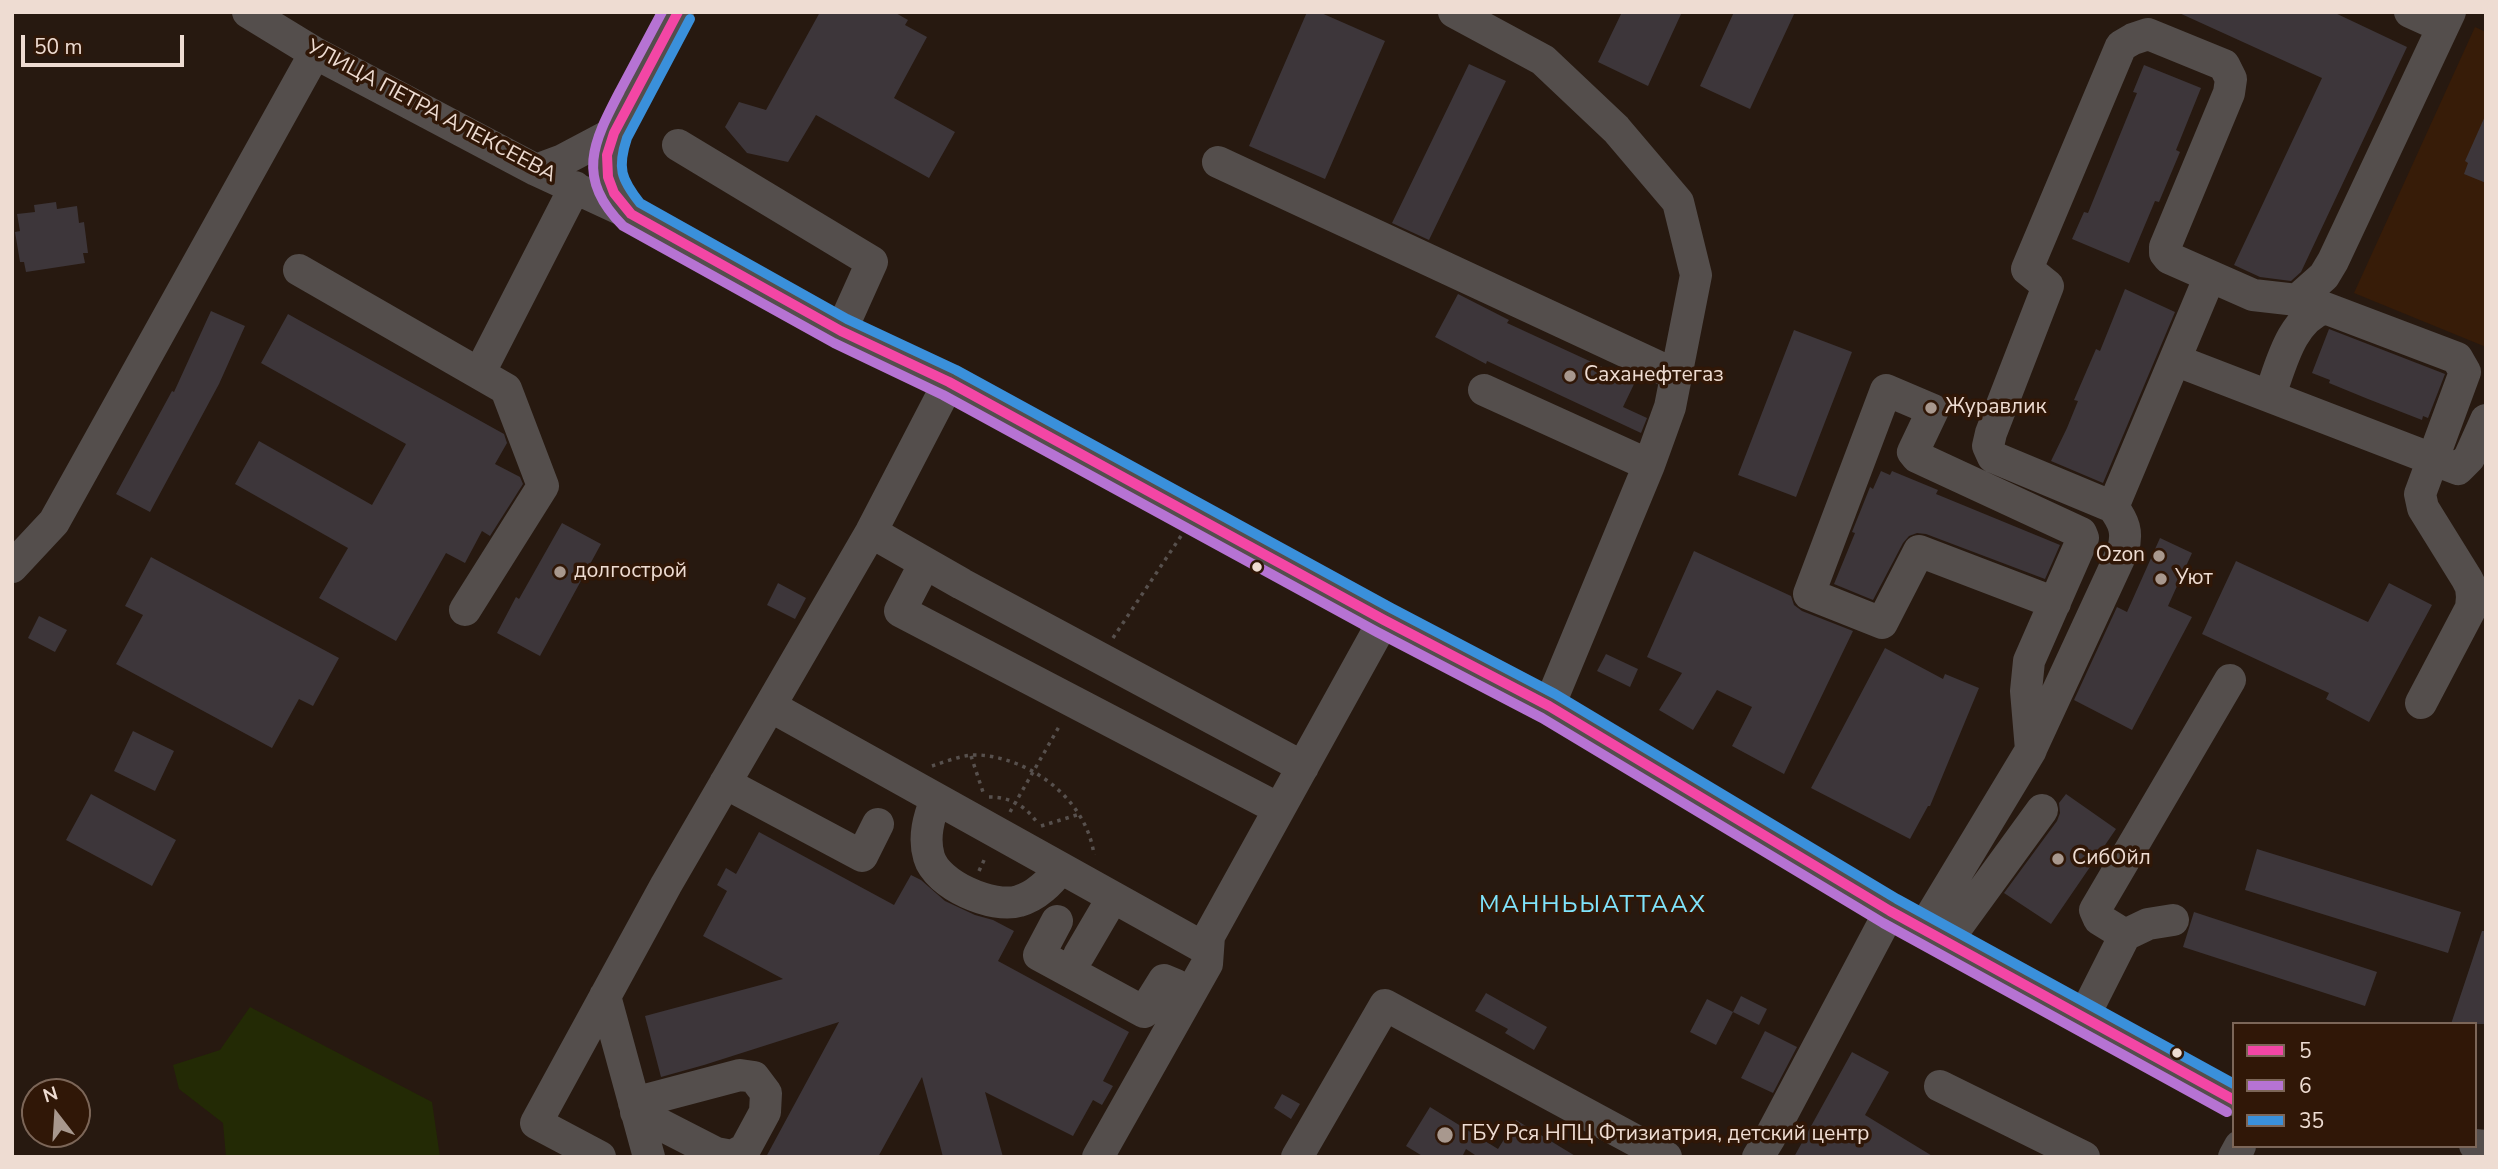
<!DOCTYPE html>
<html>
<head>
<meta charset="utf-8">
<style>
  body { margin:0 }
  #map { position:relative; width:2498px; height:1169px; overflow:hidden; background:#271910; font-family:"Nunito Sans",sans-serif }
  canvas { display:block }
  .frame { position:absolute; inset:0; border:14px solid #eedcd2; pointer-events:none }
  .legend { position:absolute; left:2232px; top:1022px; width:245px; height:126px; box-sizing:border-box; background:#301707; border:2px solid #7c6658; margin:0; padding:9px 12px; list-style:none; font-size:21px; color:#eedcd2 }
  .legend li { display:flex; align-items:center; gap:14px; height:35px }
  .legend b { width:35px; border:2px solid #7c6658 }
  .north { position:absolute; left:21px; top:1078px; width:70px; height:70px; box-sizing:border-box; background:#301707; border:2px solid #7c6658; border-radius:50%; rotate:343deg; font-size:19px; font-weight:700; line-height:28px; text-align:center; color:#eedcd2 }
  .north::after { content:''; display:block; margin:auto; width:24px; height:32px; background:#a8988e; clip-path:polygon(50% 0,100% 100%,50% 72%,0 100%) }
  .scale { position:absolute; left:21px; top:35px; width:163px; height:32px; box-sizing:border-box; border:4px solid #eedcd2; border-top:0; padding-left:9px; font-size:21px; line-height:24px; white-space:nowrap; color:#eedcd2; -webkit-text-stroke:5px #301707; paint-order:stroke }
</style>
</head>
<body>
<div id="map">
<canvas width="2498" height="1169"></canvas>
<div class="frame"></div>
<ul class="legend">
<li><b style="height:9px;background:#f346a5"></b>5</li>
<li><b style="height:9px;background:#b673d3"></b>6</li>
<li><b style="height:9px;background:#3a90db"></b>35</li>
</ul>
<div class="north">N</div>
<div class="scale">50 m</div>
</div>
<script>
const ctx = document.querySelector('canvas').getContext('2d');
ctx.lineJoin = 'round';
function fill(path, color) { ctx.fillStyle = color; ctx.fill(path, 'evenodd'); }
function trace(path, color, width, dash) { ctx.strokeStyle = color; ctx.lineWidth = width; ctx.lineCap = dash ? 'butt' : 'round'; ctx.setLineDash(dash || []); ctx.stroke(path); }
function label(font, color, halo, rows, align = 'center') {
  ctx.font = font + ' "Nunito Sans",sans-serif'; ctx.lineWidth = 7; ctx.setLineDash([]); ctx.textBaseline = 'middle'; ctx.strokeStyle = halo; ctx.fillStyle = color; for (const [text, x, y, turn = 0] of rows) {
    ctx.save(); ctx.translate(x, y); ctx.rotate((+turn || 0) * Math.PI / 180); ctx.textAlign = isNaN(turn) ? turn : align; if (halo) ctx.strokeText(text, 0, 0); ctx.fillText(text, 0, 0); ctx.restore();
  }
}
fill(new Path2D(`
  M2475,27L2486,32V347L2354,293Z`), '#371c08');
fill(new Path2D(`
  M250,1007L432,1102L440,1157H226L223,1123L179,1089L173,1065L220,1050Z`), '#232a05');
fill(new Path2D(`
  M820,12H894L908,20L905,25L927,37L894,98L955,132L929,178L816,115L788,162L747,153L725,127L739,102L766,110Z
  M1307,12H1319L1385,41L1325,179L1249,146Z
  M1622,12H1682L1648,86L1598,62Z
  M1734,12H1795L1750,109L1700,86Z
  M2177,12H2333L2407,47L2301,272L2291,281L2260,277L2234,265L2322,78Z
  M1469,64L1506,81L1429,240L1392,223Z
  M2144,65L2201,88L2176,150L2180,152L2159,202L2155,201L2129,263L2072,239L2084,212L2088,213L2137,93L2133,92Z
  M2486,114V183L2464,174L2468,163L2465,161Z
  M56,202L57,209L77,206L79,223L84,222L88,253H83L85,263L26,272L24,262H20L15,232L20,231L17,214L35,212L34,205Z
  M2125,289L2175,312L2103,483L2051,461L2067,428L2078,401L2074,400L2096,349L2100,351Z
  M1458,294L1509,320L1507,323L1635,382L1623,407L1647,418L1641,433L1487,361L1486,364L1435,337Z
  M211,311L245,326L219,384L150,512L116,494L172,391L174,392Z
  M288,314L504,434L507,443L495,464L520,477L523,484L490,536L482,531L465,563L446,553L396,641L319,598L348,548L235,484L259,441L372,505L406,444L261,363Z
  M2329,329L2445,374L2428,418L2423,416L2422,420L2368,399L2329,383L2330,380L2312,373Z
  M1794,330L1852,352L1796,497L1738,475Z
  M1881,471L1890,475L1892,471L1938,490L1936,494L2060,545L2045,579L1926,534L1917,533L1909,536L1903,543L1873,600L1834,584L1855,533L1852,532L1870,487L1873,489Z
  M562,523L601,544L540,656L497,633L516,597L519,599Z
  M2160,538L2192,553L2168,606L2192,617L2132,730L2074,700L2117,607L2127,612Z
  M1694,551L1791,596L1794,605L1802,611L1853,631L1784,774L1732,746L1752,707L1717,690L1693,730L1659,710L1682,673L1647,657Z
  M151,557L339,658L313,706L299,699L272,748L116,664L143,615L125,606Z
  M2236,561L2368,622L2389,583L2432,605L2369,722L2326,699L2329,693L2202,634Z
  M778,583L806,598L795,619L767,605Z
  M39,616L67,630L55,652L28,638Z
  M1885,648L1943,679L1945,674L1979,688L1930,806H1928L1910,839L1811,788Z
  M1606,654L1638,669L1630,687L1597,671Z
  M133,731L174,751L155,791L114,771Z
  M91,794L176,840L152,886L66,840Z
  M2066,794L2116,829L2051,924L2004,893L2057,821L2060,813L2059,803Z
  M759,832L894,905L911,875L921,880L945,901L975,915L993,920L1014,931L998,961L1129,1032L1103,1081L1113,1086L1102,1105L1093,1100L1073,1136L985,1092L1003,1157H943L922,1077L878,1157H766L839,1022L704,1065L661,1077L645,1016L783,979L703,936L727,891L717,885L726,868L736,874Z
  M2257,849L2461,912L2448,953L2245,890Z
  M2194,912L2377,972L2365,1006L2183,947Z
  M2482,931H2486V1024H2451Z
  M1486,993L1547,1027L1534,1050L1505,1033L1508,1029L1475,1011Z
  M1741,996L1767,1009L1759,1025L1733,1012Z
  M1707,999L1733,1012L1716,1045L1690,1032Z
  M1765,1031L1797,1047L1773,1093L1741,1078Z
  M1852,1052L1889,1072L1865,1115L1934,1157H1794Z
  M1282,1094L1300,1104L1291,1119L1274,1108Z
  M1430,1107L1498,1149L1516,1120L1577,1157H1478L1466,1149L1462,1157H1424L1406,1146Z`), '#3d363a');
trace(new Path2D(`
  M1113,638L1181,536
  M971,756L984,795
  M932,766C947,761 964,754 980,755C1033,759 1087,801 1094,855
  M989,797C1011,797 1026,806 1038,824
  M1010,812L1060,725
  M1041,826L1080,814
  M979,871L986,856`), '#57504d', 3.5, [3.5, 5]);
trace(new Path2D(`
  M248,12L315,53L536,170L631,214L841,331L949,382L1104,465L1384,620L1549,706L1890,911L2234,1100
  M1454,12L1543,60L1616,129L1678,202L1696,275L1670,407L1649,465L1549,706
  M2410,12L2443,27
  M678,145L872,262L841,331
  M1218,162L1676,375
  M536,170L563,160L614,133
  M631,214L614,193L608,177L607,155L614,133L678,12
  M299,270L506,389L543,486L465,610
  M2175,360L2458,469L2469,458L2486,420
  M480,372L575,187
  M1484,390L1649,465
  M2270,395C2281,365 2291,319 2325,308L2457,358L2465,372L2420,494L2423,508L2467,579L2471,587L2472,597L2471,608L2421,703
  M2113,507L1993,457L1988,446L1991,433L2048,286L2027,269L2121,46L2133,39L2148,34L2224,65L2231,79L2229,93L2165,247V253L2169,258L2253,295L2297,300L2324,276L2333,261L2450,12
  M871,532L962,584L1303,767
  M925,563L900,611L1279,809
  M12,567L54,522L315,53
  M770,706L1208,950
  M2031,749L2123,550C2128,532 2124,522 2113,507L2210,276
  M725,783L862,856L878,824
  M936,799C929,817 923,837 929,857C937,885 993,909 1019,901C1037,896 1050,882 1061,868
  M1057,921L1039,955L1144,1012L1164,980L1176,985
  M1923,929L2031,750L2026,691L2029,661L2083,538L2081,533L1917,457L1913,452L1933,410L1886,390L1809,594L1882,623L1919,551L2055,603
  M2125,935L2099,919L2095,910L2230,680
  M1946,942L2042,810
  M1079,955L1113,897
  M605,996L649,1157
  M2083,1018L2125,935L2148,924L2173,920
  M1940,1086L2084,1157
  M634,1103L740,1075L754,1077L766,1093L765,1112L745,1149L732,1156L716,1153L636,1112
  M2475,1145L2486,1146
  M600,1157L536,1123L666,885L871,532L949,382
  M1098,1157L1207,964L1209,936L1384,620
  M1297,1157L1385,1005L1666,1157
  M1758,1157L1769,1139L1890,911
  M2234,1157L2240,1146`), '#544e4c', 32);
trace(new Path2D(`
  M678,12L614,133L607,155L608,177L614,193L631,214L841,331L949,382L1384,620L1549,706L1890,911L2234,1100`), '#f346a5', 10);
trace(new Path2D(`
  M662,12C648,38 635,63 621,89C594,141 574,177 623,226L834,343L943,395L1377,632L1542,718L1883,923L2227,1112`), '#b673d3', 10);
trace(new Path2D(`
  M690,19L627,138C617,168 621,179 640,203L847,319L956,370L1391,608L1555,694L1897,899L2234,1084`), '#3a90db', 10);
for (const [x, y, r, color] of [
  [1570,376,7,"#a8988e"],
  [1931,408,7,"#a8988e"],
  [2159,556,7,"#a8988e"],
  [1257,567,6,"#eedcd2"],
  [560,572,7,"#a8988e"],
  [2161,579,7,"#a8988e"],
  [2058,859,7,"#a8988e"],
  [2177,1053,6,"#eedcd2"],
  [1445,1135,9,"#a8988e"]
]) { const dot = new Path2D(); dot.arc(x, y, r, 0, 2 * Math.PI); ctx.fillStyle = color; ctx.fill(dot); trace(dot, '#301707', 2.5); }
label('21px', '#eedcd2', '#301707', [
  ["УЛИЦА ПЕТРА АЛЕКСЕЕВА",431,112,28]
]);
label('21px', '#eedcd2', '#301707', [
  ["Саханефтегаз",1584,376],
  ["Журавлик",1945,408],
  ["Ozon",2145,556,"right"],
  ["долгострой",574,572],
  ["Уют",2175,579],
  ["СибОйл",2072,859],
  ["ГБУ Рся НПЦ Фтизиатрия, детский центр",1461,1135]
], 'left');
ctx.letterSpacing = '2px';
label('24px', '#7fe4fc', '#301707', [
  ["МАННЬЫАТТААХ",1593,906]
]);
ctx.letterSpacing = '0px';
</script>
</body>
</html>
